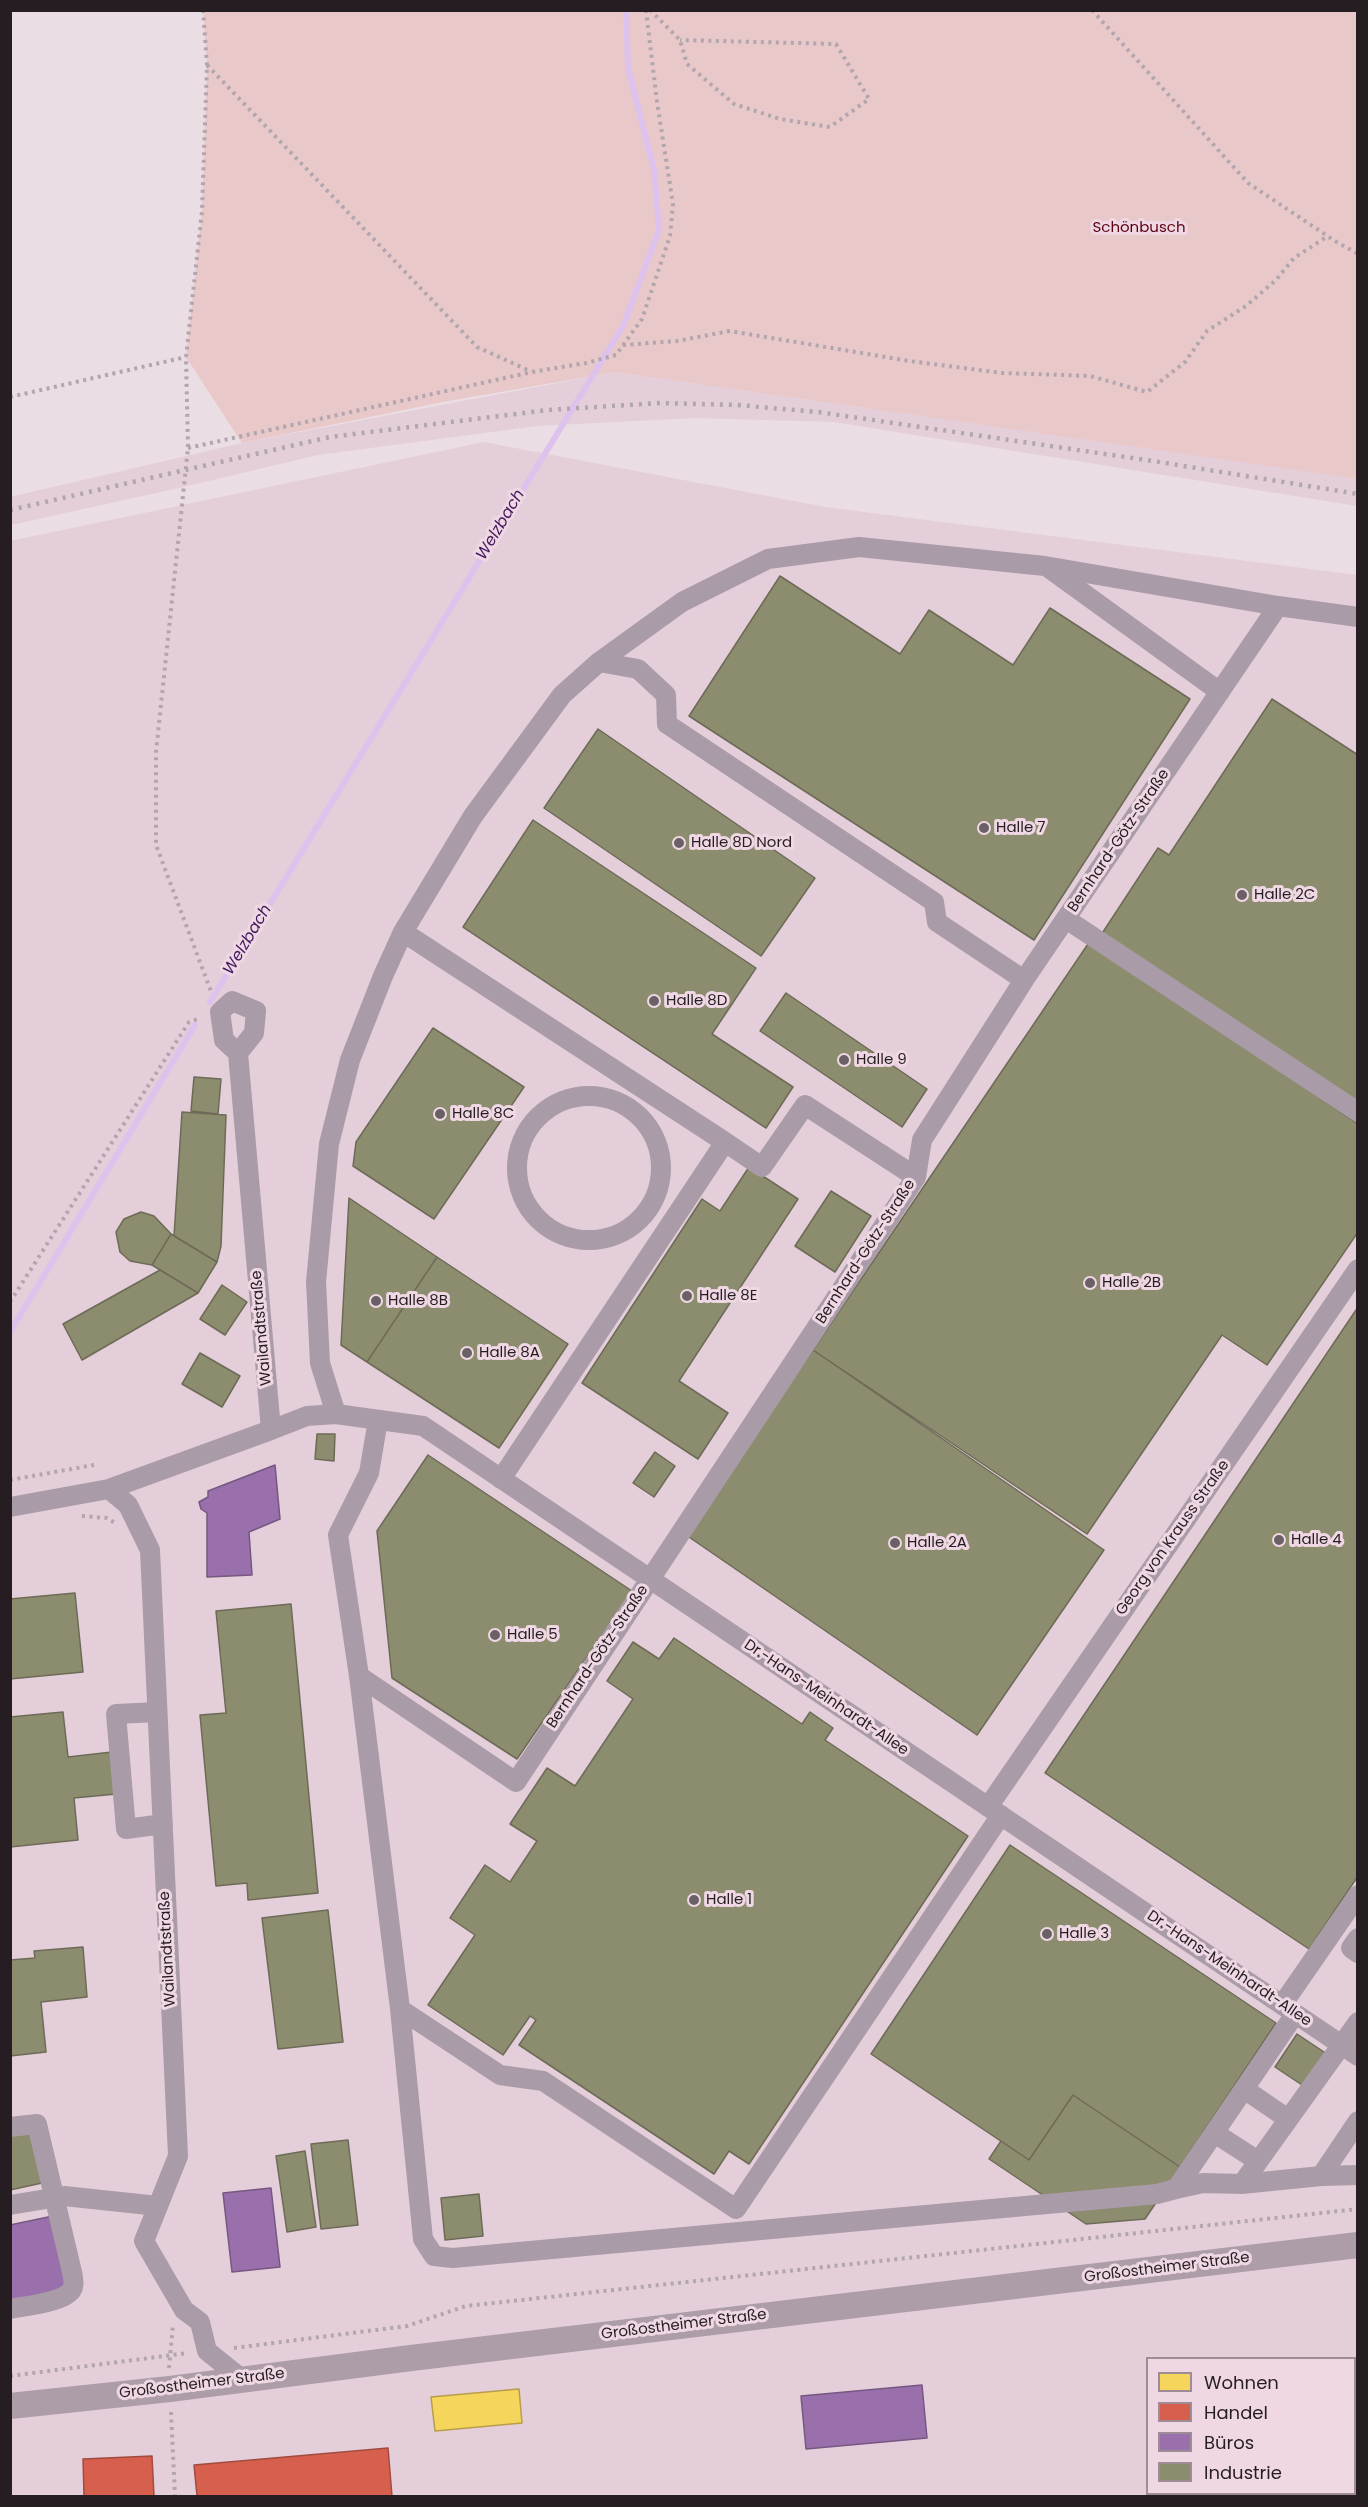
<!DOCTYPE html>
<html>
<head>
<meta charset="utf-8">
<style>
  body { margin:0 }
  #map { position:relative; width:1368px; height:2507px; overflow:hidden; background:#eadde4; font-family:Poppins,sans-serif }
  canvas { display:block }
  .frame { position:absolute; inset:0; border:12px solid #251d21; pointer-events:none }
  .legend { position:absolute; left:1146px; top:2357px; width:210px; height:138px; box-sizing:border-box; background:#efd8e4; border:2px solid #9e8d96; margin:0; padding:8px 10px; list-style:none; font-size:18px; color:#251d21 }
  .legend li { display:flex; align-items:center; gap:12px; height:30px }
  .legend b { width:30px; border:2px solid #9e8d96 }
</style>
</head>
<body>
<div id="map">
<canvas width="1368" height="2507"></canvas>
<div class="frame"></div>
<ul class="legend">
<li><b style="height:16px;background:#f6d55c"></b>Wohnen</li>
<li><b style="height:16px;background:#d6604d"></b>Handel</li>
<li><b style="height:16px;background:#9970ab"></b>Büros</li>
<li><b style="height:16px;background:#8c8c6e"></b>Industrie</li>
</ul>
</div>
<script>
const ctx = document.querySelector('canvas').getContext('2d');
ctx.lineJoin = 'round';
function fill(path, color) { ctx.fillStyle = color; ctx.fill(path, 'evenodd'); }
function trace(path, color, width, dash) { ctx.strokeStyle = color; ctx.lineWidth = width; ctx.lineCap = dash ? 'butt' : 'round'; ctx.setLineDash(dash || []); ctx.stroke(path); }
function label(font, color, halo, rows, align = 'center') {
  ctx.font = font + ' Poppins,sans-serif'; ctx.lineWidth = 6; ctx.setLineDash([]); ctx.textBaseline = 'middle'; ctx.strokeStyle = halo; ctx.fillStyle = color; for (const [text, x, y, turn = 0] of rows) {
    ctx.save(); ctx.translate(x, y); ctx.rotate((+turn || 0) * Math.PI / 180); ctx.textAlign = isNaN(turn) ? turn : align; if (halo) ctx.strokeText(text, 0, 0); ctx.fillText(text, 0, 0); ctx.restore();
  }
}
fill(new Path2D(`
  M615,372L1358,479L1357,506L834,422L695,418L537,426L318,455L183,487L11,525L10,497L242,443Z
  M484,442L825,507L1357,575V2496H11L10,541ZM1148,2358H1354V2494H1148Z`), '#e4ced9');
fill(new Path2D(`
  M203,11H1357V479L615,372L443,402L242,443L186,357L202,211L207,65Z`), '#e9c8ca');
const homes = new Path2D(`
  M519,2389L522,2423L435,2431L431,2397Z`);
fill(homes, '#f6d55c');
trace(homes, '#b79e4a', 1.5);
const shops = new Path2D(`
  M388,2448L392,2496H197L194,2465Z
  M152,2456L154,2496H84L83,2459Z`);
fill(shops, '#d6604d');
trace(shops, '#a14c40', 1.5);
const offices = new Path2D(`
  M275,1465L280,1519L249,1532L252,1575L207,1577V1513L201,1509L199,1502L208,1497V1491Z
  M271,2188L280,2267L232,2272L223,2193Z
  M53,2216L68,2289L10,2301V2225Z
  M922,2385L927,2438L806,2449L801,2396Z`);
fill(offices, '#9970ab');
trace(offices, '#765782', 1.5);
const industry = new Path2D(`
  M780,576L900,654L929,610L1013,665L1050,608L1190,699L1034,940L689,716Z
  M1272,699L1358,755V1104L1101,935L1158,848L1169,855Z
  M598,729L815,878L761,956L544,808Z
  M533,820L756,968L712,1034L793,1087L766,1128L463,927Z
  M1090,941L1358,1124V1232L1267,1365L1222,1335L1087,1534L813,1350Z
  M786,993L927,1089L902,1127L760,1031Z
  M433,1028L524,1087L434,1219L353,1166L356,1142Z
  M194,1077L221,1079L218,1114L191,1111Z
  M182,1112L226,1115L221,1246L217,1262L174,1236Z
  M749,1167L798,1199L679,1381L728,1413L698,1459L582,1383L702,1199L720,1211Z
  M831,1191L871,1216L835,1272L795,1246Z
  M349,1198L437,1257L367,1362L341,1345Z
  M141,1212L154,1216L171,1234L152,1265L130,1261L120,1252L116,1232L124,1219Z
  M171,1234L217,1262L198,1293L152,1265Z
  M437,1257L568,1344L499,1448L367,1362Z
  M160,1270L198,1293L82,1360L63,1324Z
  M222,1285L247,1302L225,1335L200,1319Z
  M1358,1307V1876L1309,1949L1045,1773Z
  M813,1350L1104,1550L977,1735L686,1535Z
  M200,1353L240,1376L222,1407L182,1384Z
  M317,1434H335L334,1461L315,1459Z
  M655,1452L675,1466L654,1497L633,1483Z
  M428,1455L632,1591L517,1759L392,1678L377,1531Z
  M75,1593L83,1672L10,1679V1599Z
  M291,1604L318,1893L248,1900L247,1883L216,1886L200,1715L226,1713L216,1611Z
  M674,1638L802,1724L810,1712L833,1728L825,1740L968,1836L749,2164L729,2151L714,2174L519,2045L536,2020L530,2016L503,2055L428,2005L475,1935L450,1918L485,1865L510,1882L537,1841L510,1824L547,1768L575,1786L633,1699L607,1681L633,1642L659,1659Z
  M63,1712L68,1757L112,1752L116,1794L74,1798L78,1840L10,1847V1717Z
  M1010,1845L1276,2023L1180,2167L1073,2095L1029,2160L871,2054Z
  M328,1910L343,2042L278,2049L262,1918Z
  M83,1947L87,1997L41,2002L46,2052L10,2056V1960L35,1958L34,1951Z
  M1297,2034L1327,2054L1305,2087L1275,2067Z
  M1073,2095L1180,2167L1145,2219L1086,2224L989,2159L1001,2141L1029,2160Z
  M29,2126L42,2183L10,2190V2130Z
  M348,2140L358,2225L321,2229L311,2144Z
  M305,2151L316,2227L287,2232L276,2156Z
  M479,2194L483,2236L445,2240L441,2198Z`);
fill(industry, '#8c8c6e');
trace(industry, '#6d6b57', 1.5);
trace(new Path2D(`
  M210,1002L623,326L659,230L654,170L628,68L626,10
  M10,1332L195,1025`), '#ddc2ee', 6);
trace(new Path2D(`
  M203,10L207,65L202,211L186,357L188,448L156,752V845L212,994
  M650,10L680,40L687,64L734,104L780,119L830,127L869,99L836,44L680,40
  M1092,10L1248,183L1335,241L1358,254
  M207,65L477,347L530,371
  M623,345L677,341L730,331L909,361L1002,373L1090,376L1147,392L1185,362L1207,331L1246,306L1276,280L1294,258L1328,236
  M10,397L186,357
  M188,448L532,372L586,363L616,355L642,319L670,236L673,204L657,102L646,10
  M10,1302L189,1022L201,1018
  M10,1480L94,1465
  M82,1516L107,1518L115,1523
  M234,2348L407,2326L466,2306L1358,2209
  M169,2368L173,2325
  M10,2376L188,2353
  M171,2412L175,2496`), '#b2a6ae', 4, [3, 4.5]);
trace(new Path2D(`
  M1050,569L1220,692
  M1278,606L1358,617
  M599,662L638,669L666,695L667,724L934,902L937,922L1024,980
  M1066,919L1358,1112
  M403,932L725,1142
  M517 1168a72 72 0 1 1 144 0a72 72 0 1 1-144 0Z
  M336,1414L320,1363L316,1282L329,1144L350,1060L383,976L403,932L473,816L562,695L599,662L682,602L768,559L859,547L1045,566L1278,606L1024,980L922,1140L916,1177L516,1782L359,1676
  M378,1420L369,1473L338,1535L359,1676L400,2009L423,2239L434,2256L453,2258L1157,2194L1176,2189L1295,2014
  M271,1430L307,1416L336,1414L423,1426L1358,2056
  M501,1479L725,1142L762,1167L805,1105L916,1177
  M109,1489L128,1505L150,1550L178,2156L144,2241L184,2310L200,2322L207,2351L242,2379
  M10,1507L109,1489L271,1430L238,1053L224,1040L220,1012L232,1001L256,1011L254,1033L238,1053
  M157,1712L116,1714L126,1829L163,1824
  M988,1807L1358,1269
  M1358,1938L1351,1948L1358,1953
  M1282,2005L1358,1895
  M400,2009L500,2075L543,2081L736,2209L1001,1815
  M1247,2091L1288,2119
  M10,2127L37,2124L72,2272C73,2276 74,2283 73,2287C70,2302 24,2306 10,2309
  M1216,2134L1258,2161
  M1321,2176L1358,2121
  M1242,2184L1321,2176L1358,2175
  M1176,2189L1203,2183L1242,2184L1358,2022
  M10,2205L64,2196L158,2206`), '#a99ca8', 20);
trace(new Path2D(`
  M10,2406L170,2389L411,2358L1358,2245`), '#ac9da9', 26);
trace(new Path2D(`
  M10,510L330,437L548,410L660,403L737,405L818,412L1153,461L1358,494`), '#b0a6ad', 4.5, [3, 6]);
for (const [x, y, r, color] of [
  [984,828,6,"#6a6065"],
  [679,843,6,"#6a6065"],
  [1242,895,6,"#6a6065"],
  [654,1001,6,"#6a6065"],
  [844,1060,6,"#6a6065"],
  [440,1114,6,"#6a6065"],
  [1090,1283,6,"#6a6065"],
  [687,1296,6,"#6a6065"],
  [376,1301,6,"#6a6065"],
  [467,1353,6,"#6a6065"],
  [1279,1540,6,"#6a6065"],
  [895,1543,6,"#6a6065"],
  [495,1635,6,"#6a6065"],
  [694,1900,6,"#6a6065"],
  [1047,1934,6,"#6a6065"]
]) { const dot = new Path2D(); dot.arc(x, y, r, 0, 2 * Math.PI); ctx.fillStyle = color; ctx.fill(dot); trace(dot, '#efd8e4', 2); }
label('15px', '#5b0110', '#efd8e4', [
  ["Schönbusch",1139,228]
]);
label('15px', '#251d21', '#efd8e4', [
  ["Halle 7",996,828],
  ["Halle 8D Nord",691,843],
  ["Halle 2C",1254,895],
  ["Halle 8D",666,1001],
  ["Halle 9",856,1060],
  ["Halle 8C",452,1114],
  ["Halle 2B",1102,1283],
  ["Halle 8E",699,1296],
  ["Halle 8B",388,1301],
  ["Halle 8A",479,1353],
  ["Halle 4",1291,1540],
  ["Halle 2A",907,1543],
  ["Halle 5",507,1635],
  ["Halle 1",706,1900],
  ["Halle 3",1059,1934]
], 'left');
label('15px', '#251d21', '#efd8e4', [
  ["Bernhard-Götz-Straße",1119,841,-56],
  ["Bernhard-Götz-Straße",866,1252,-57],
  ["Wailandtstraße",262,1328,-95],
  ["Georg von Krauss Straße",1173,1538,-55],
  ["Bernhard-Götz-Straße",598,1657,-56],
  ["Dr.-Hans-Meinhardt-Allee",826,1698,34],
  ["Wailandtstraße",168,1949,-93],
  ["Dr.-Hans-Meinhardt-Allee",1229,1969,34],
  ["Großostheimer Straße",1167,2268,-7],
  ["Großostheimer Straße",684,2325,-7],
  ["Großostheimer Straße",202,2384,-7]
]);
label('italic 16px', '#431a5e', '#efd8e4', [
  ["Welzbach",501,525,-59],
  ["Welzbach",248,940,-59]
]);
</script>
</body>
</html>
